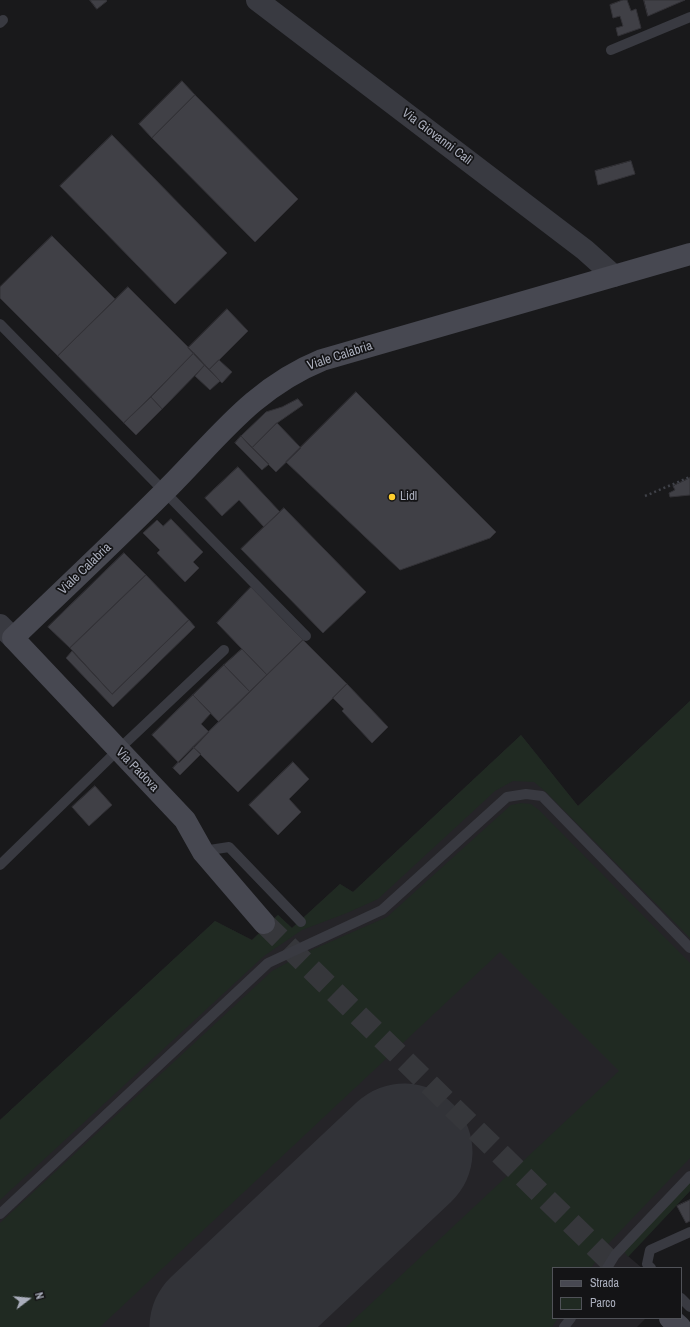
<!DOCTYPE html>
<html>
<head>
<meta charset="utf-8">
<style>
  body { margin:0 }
  #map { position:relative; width:690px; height:1327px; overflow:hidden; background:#19191b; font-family:"Archivo Narrow",sans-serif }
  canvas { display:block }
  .legend { position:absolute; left:552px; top:1267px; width:130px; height:52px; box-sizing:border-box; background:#141416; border:1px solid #505258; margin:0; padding:5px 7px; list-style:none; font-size:12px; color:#aaaebc }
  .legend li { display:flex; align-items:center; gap:8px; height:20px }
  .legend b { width:20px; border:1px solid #505258 }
  .north { position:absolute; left:8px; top:1279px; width:40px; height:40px; -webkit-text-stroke:3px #141416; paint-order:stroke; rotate:74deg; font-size:11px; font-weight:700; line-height:16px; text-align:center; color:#aaaebc }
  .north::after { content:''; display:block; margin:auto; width:14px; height:18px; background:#aaaebc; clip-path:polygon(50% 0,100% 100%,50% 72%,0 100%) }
</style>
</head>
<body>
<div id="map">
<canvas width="690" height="1327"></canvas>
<ul class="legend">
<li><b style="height:5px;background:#474851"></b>Strada</li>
<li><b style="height:11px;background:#202a22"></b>Parco</li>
</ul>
<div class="north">N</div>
</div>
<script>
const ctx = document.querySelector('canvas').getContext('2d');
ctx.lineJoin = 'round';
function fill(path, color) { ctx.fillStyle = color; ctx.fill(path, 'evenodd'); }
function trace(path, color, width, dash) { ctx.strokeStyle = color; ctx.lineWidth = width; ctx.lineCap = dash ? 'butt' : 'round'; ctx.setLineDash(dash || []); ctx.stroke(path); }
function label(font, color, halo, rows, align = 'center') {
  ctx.font = font + ' "Archivo Narrow",sans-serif'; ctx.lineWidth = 3.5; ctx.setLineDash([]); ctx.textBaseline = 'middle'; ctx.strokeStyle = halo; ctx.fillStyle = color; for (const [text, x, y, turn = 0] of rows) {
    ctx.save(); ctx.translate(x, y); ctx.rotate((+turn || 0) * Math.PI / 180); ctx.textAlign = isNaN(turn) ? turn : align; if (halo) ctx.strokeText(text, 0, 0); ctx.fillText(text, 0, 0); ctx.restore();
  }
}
fill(new Path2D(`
  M690,701V1191L628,1256L642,1268H553V1318H646L637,1327H0V1120L215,921L252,940L278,915L292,928L340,884L353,892L521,735L578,806Z`), '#252428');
fill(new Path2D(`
  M690,701V938L546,792L534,782L513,781L495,791L378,899L347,913L302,930L264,956L0,1200V1120L215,921L252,940L278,915L292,928L340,884L353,892L521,735L578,806Z
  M521,803L531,804L539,810L690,963V1158L608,1244L591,1268H553V1318H558L552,1327H346L619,1071L500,952L100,1327H0V1223L272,971L307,952L387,917L511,805Z
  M690,1182V1191L628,1257L623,1250Z`), '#202a22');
trace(new Path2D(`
  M218,1327L404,1152`), '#323338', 137);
const building = new Path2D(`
  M90,0H106L107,1L97,9Z
  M623,0H627L631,11L636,9L641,28L618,36L616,28L623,26L620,16L613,18L610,5Z
  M644,0H685L648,16Z
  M182,81L195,95L152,138L139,124Z
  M195,95L298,199L255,242L152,138Z
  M112,135L227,253L175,304L60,186Z
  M631,161L635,174L598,185L595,171Z
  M52,236L115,299L58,356L0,298V287Z
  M128,287L194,353L124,423L58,356Z
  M227,309L248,331L209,370L188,348Z
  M194,353L205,365L162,409L151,397Z
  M219,360L232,372L222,383L209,370Z
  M205,365L220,381L210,390L195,376Z
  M356,392L496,532L490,538L400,570L286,462Z
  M151,397L162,409L136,435L124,423Z
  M298,399L303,405L277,423L252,448L241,436L266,412L282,407Z
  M277,423L301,448L276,472L252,448Z
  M241,436L269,464L262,470L235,443Z
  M238,467L280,512L264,527L239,500L222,516L205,498Z
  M690,478V495L670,497L669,493L675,490L673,486Z
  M284,508L366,592L323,633L241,549Z
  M171,519L203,552L193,562L199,568L185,582L157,553L160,550L143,533L157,520L163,526Z
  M124,553L146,575L70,648L48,627Z
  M146,575L189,620L112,694L70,648Z
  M251,587L303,640L267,675L217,623Z
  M189,620L195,627L113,707L66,658L72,651L112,694Z
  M303,640L347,684L238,792L193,747Z
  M242,649L267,675L250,692L224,665Z
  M224,665L250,692L219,722L193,695Z
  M347,684L388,727L372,743L342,711L344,709L333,698Z
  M193,695L211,713L201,724L209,732L179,763L152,735Z
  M193,747L201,754L180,775L173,768Z
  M293,762L309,779L289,799L301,812L278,835L249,805Z
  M95,786L112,805L89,826L72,807Z
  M690,1200V1221L686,1223L677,1206Z`);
fill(building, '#404046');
trace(building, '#333237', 1);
trace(new Path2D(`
  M264,923L617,1268`), '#36373b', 22, [22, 11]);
trace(new Path2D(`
  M645,496L690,477`), '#3f4148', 2.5, [2, 3]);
trace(new Path2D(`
  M0,23L3,20
  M611,50L690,17
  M0,324L306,636
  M203,851L229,847L301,922
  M0,865L118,750L224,650
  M0,1214L268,963L382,910L507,797L526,794L542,796L690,948
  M607,1268L615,1255L690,1176
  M651,1268L647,1264L650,1250L690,1232
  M681,1298L690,1307
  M564,1327L571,1318`), '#393a41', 10);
trace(new Path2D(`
  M257,0L585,250L614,276
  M0,625L13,638`), '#393a41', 22);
trace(new Path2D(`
  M264,923L203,852L185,820L13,638C63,590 114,542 163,493C216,441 251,389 322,360L690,254
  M670,1318L680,1327`), '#474851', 22);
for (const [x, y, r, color] of [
  [392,497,4,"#ffce2d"]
]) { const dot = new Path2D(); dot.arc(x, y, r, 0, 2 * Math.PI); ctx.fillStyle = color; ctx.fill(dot); trace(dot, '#141416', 1.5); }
label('13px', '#aaaebc', '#141416', [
  ["Via Giovanni Calì",437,137,37],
  ["Viale Calabria",340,356,-18],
  ["Viale Calabria",85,569,-44],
  ["Via Padova",137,770,46]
]);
label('13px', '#aaaebc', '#141416', [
  ["Lidl",400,497]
], 'left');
</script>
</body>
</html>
